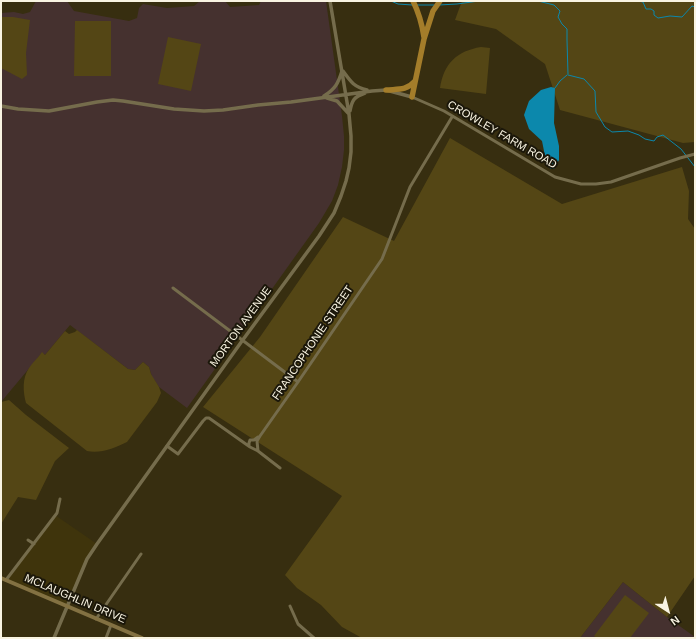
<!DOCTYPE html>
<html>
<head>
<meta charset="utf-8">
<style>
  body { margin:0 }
  #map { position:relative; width:696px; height:639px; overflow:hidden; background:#372e10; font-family:Helvetica,sans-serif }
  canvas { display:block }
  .frame { position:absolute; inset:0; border:2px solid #f9f4e2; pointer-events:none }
  .north { position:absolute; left:648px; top:591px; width:40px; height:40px; -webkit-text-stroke:3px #1b170a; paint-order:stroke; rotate:144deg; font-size:11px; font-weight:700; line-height:16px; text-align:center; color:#f9f4e2 }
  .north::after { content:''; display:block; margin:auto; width:14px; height:18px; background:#f9f4e2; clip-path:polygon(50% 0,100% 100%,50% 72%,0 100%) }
</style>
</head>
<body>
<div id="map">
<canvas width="696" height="639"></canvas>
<div class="frame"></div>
<div class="north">N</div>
</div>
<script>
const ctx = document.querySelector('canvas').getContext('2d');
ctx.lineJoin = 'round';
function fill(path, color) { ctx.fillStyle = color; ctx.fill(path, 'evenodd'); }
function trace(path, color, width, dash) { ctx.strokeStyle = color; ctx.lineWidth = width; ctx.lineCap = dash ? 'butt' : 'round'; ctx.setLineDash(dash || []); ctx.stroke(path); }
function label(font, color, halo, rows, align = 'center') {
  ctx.font = font + ' Helvetica,sans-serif'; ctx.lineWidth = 4; ctx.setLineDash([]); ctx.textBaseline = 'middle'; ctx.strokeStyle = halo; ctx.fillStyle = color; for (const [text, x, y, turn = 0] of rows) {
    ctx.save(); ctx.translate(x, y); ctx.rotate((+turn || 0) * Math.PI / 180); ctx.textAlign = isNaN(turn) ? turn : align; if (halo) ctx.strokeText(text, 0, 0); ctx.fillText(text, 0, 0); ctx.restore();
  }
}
fill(new Path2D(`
  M55,515L97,544L87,559L67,606L6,580Z`), '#3f340c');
fill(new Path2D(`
  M36,1H67L74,11L129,21L137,18L139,8L143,4L167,8L194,6L200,1H225L230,7L259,5L261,1H326L342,116L344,136V150L342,167L338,185L332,201L319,223L187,408L159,387L152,377L149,367L143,362L135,370L128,369L70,325L45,355L42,353L1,402V13L14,12L23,14L30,12Z
  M623,582L667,617L695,637V638H580Z`), '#45312f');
fill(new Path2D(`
  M462,1H695V142L683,143L560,110L545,64L496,29L455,20Z
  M1,17H13L30,20L26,53L27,75L22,79L1,68Z
  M75,21H111V76H74Z
  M168,37L201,44L191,91L158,84Z
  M481,47L490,48L486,94L440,88C444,63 457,51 481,47Z
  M450,138L562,204L682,167L689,191L688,219L695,229V576L667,617L623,582L580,638H362L342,627L321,605L297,588L285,575L342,496L203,407L260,337L343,217L394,241Z
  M77,330L128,369L135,370L143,362L149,367L151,374L159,387L161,393L157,402L127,442C115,448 100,454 87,451L26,403C23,392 22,378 29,368C33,362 38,358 42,352L45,355L65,331L69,334L75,332Z
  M9,400L26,415L69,448L55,461L36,500L18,497L1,524V402Z
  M625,595L649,613L630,638H597L594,636Z`), '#544615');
fill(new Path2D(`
  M551,87L555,88L554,123L559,146V160L554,169H551L547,166L542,141L529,129L524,115L529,101L541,90Z`), '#0c88ac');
trace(new Path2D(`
  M391,1L398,4L412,5
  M538,1L554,5L560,11L558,17L562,24L567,29V40L568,74
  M638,1L643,2L646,9H651L654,11V15L658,18L670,16L682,17L692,6L695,7
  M417,5H434
  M439,5L457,4L479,1
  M568,75L584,79L595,91L596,112L605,127L612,132L628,131L639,135L645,139L654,141L657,137L663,135L681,149L695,167
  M555,88L560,81L567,75`), '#0c88ac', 1);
trace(new Path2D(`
  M412,97L444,111L555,177L581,184H596L611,182L680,158L695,154
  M173,288L298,382
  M167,446L178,454L203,421L206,418H209L250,447L258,451L280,468
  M249,446V443L250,440H254L258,437
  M258,451L257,441L260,436L298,382L382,259L410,187L452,117
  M28,540L34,544
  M6,580L57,513L60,499
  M290,606L298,624L314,638
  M96,619L141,554
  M106,638L111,625`), '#756c4c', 3);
trace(new Path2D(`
  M343,71C351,82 354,87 367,90
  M324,96C335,89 338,84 342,71
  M327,98L337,101L349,114
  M1,106L18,109L49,111L97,102L113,100L123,101L174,109L204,111L223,110L258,105L291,102L372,91L386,90L412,97
  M350,111C352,100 354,97 365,93
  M54,638L87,559L97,544L242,341L319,236L334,213L341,196L346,181L349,168L351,152V136L349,114L330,1`), '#756c4c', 3.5);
trace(new Path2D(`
  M1,578L142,638`), '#837142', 4);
trace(new Path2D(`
  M413,1C419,13 422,24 424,37
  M386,90C399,89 406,91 415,81
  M412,97L424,39L433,11L440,1`), '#a47d2a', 5.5);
label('11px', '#f9f4e2', '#1b170a', [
  ["CROWLEY FARM ROAD",502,135,30],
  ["MORTON AVENUE",241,327,-54],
  ["FRANCOPHONIE STREET",313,343,-56],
  ["MCLAUGHLIN DRIVE",75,599,23]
]);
</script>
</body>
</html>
